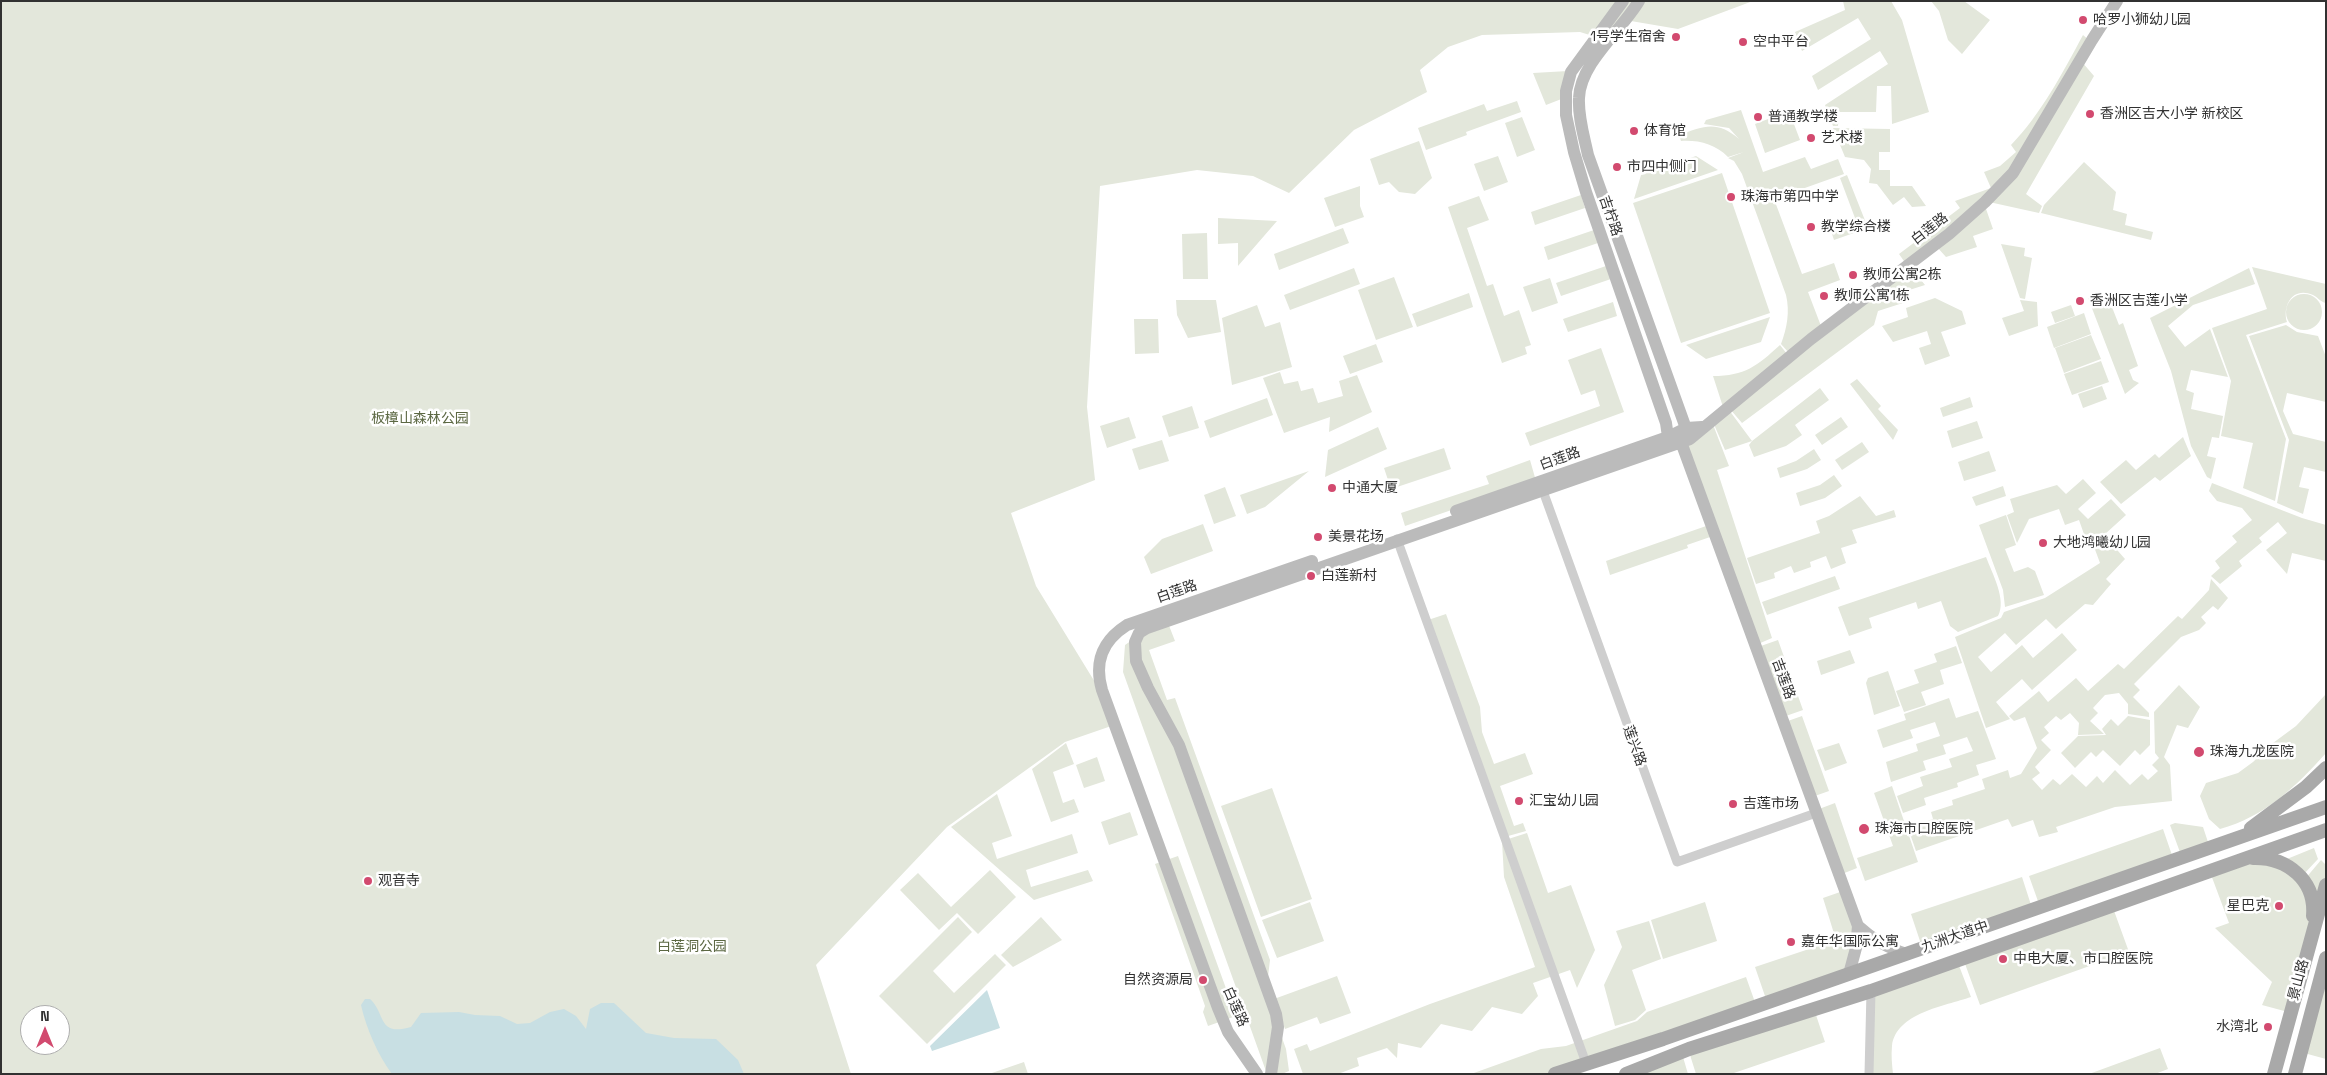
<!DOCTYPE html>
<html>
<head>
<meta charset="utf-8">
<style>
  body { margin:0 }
  #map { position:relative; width:2327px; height:1075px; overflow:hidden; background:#fff; font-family:"Space Grotesk",sans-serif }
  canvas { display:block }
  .frame { position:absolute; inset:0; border:2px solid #313131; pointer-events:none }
  .north { position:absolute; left:20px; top:1005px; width:50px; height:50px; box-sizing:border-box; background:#fff; border:1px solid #adadad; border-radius:50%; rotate:0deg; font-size:14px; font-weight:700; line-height:20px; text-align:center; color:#313131 }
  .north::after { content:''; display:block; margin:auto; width:18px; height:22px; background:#d24a6f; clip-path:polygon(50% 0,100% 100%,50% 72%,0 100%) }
</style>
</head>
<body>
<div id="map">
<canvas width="2327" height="1075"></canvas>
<div class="frame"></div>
<div class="north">N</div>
</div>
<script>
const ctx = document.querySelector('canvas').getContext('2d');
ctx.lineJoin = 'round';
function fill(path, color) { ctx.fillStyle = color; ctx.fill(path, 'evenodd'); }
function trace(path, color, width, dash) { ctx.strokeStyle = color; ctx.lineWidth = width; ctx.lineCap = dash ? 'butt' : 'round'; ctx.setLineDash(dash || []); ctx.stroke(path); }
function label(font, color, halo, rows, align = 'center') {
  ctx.font = font + ' "Space Grotesk","Noto Sans SC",sans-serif'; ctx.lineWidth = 5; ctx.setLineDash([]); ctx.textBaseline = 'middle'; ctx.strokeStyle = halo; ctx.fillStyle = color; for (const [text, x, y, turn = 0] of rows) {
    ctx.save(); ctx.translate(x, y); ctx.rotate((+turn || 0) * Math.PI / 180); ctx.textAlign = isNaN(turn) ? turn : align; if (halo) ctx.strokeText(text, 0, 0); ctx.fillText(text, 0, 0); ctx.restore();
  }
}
fill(new Path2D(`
  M1,1H1753L1678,29L1625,20L1609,41L1580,32L1482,35L1448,47L1420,70L1427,92L1354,130L1289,193L1253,176L1197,170L1100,186L1087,407L1095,480L1011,513L1036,586L1120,723L1065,742L947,827L816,965L851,1074H1ZM30,1015H60V1045H30Z
  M1843,1H1891L1902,20L1929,112L1892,124L1891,86H1877L1876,112H1839L1838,126H1833L1825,105L1888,64L1880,51L1818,90L1812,76L1871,39L1858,18L1802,51L1795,32L1845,10Z
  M1931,1H1964L1990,20L1962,54L1948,40L1939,11Z
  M2083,35L2090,41L2011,173L1906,264L1899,254L1960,208L1955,201L1991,188L1984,172L2000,166L2016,152L2011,145C2041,114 2062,74 2083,35Z
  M2082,62L2094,76L2026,194L2042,206L2039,213L1989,202Z
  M1568,71L1564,98L1546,105L1533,73Z
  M1517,101L1521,112L1466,132L1467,135L1426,150L1418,128L1484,104L1487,111Z
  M1741,110L1763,172L1805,157L1811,169L1838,159L1844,174L1774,199L1802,274L1834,263L1840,280L1808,292L1821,326L1789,353L1781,344C1787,328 1790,312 1786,295L1742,174L1734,161L1728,158L1744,152L1728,157C1715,144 1699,140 1681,141L1679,135C1704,126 1717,120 1739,139L1729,128L1704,124L1706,120Z
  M1789,111L1800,140L1765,153L1755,124Z
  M1522,117L1535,150L1517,157L1505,123Z
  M1833,128L1890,129V152H1879V170H1890V186H1912L1926,206L1912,207L1904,197L1893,205L1877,184L1869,183L1871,169L1864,160L1845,157Z
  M1419,141L1432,178L1415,194L1399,192L1389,182L1379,185L1370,159Z
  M1498,156L1508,182L1484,191L1474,164Z
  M1696,156L1718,170L1634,199L1641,175Z
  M2084,162L2116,192L2113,210L2127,214L2125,225L2153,232L2151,240L2041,213L2044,205Z
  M1722,173L1770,313L1681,343L1633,203Z
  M1847,175L1868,228L1834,240L1830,228L1855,218L1840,178Z
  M1360,186V206L1364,217L1335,227L1324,198Z
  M1581,195L1585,208L1535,225L1531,212Z
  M1479,196L1489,220L1467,228L1487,286L1493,284L1504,316L1519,310L1531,345L1525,347L1527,354L1502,363L1448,207Z
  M1985,206L1993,229L1973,236L1977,247L1946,257L1937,247Z
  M1218,218L1277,221L1238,266V243L1218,244Z
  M1343,228L1349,243L1279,270L1274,254Z
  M1594,230L1598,243L1548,260L1544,247Z
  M1207,233L1208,279H1183L1182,234Z
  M2001,244L2025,248L2024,256L2032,258L2025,299L2020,298Z
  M1606,266L1611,279L1561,296L1556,283Z
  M1910,266L1925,285L1903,292L1906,302L1878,311L1874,325L1742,423L1730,409Z
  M2252,267L2326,284V303C2320,302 2318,297 2313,295C2293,286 2282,305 2287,322L2246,335L2286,439L2275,501L2243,488L2253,443L2221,436L2231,381L2212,328L2267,309Z
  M1354,268L1360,284L1290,310L1284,295Z
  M2249,268L2255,284L2193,305L2168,326L2185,347L2210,329L2228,377L2191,370L2186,390L2194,393L2191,409L2223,416L2219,438L2212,437L2207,456L2216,458L2211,479L2207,477L2191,446L2171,371L2150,318Z
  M1394,277L1413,327L1376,340L1358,290Z
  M1550,278L1558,303L1532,312L1523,287Z
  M1469,293L1473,307L1417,327L1412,314Z
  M2286 312a18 18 0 1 1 36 0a18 18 0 1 1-36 0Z
  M1935,298L1962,311L1966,324L1941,332L1950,356L1925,365L1919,348L1931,344L1927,331L1893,342L1882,326L1908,317L1906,308Z
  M2088,298L2110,302L2119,325L2123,323L2138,366L2129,370L2133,380L2139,383L2125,394Z
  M1176,300H1216L1221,332L1188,338L1177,315Z
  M2020,300L2037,302L2038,326L2009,336L2002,318L2024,311Z
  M1613,302L1617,316L1568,332L1563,319Z
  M1257,305L1265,327L1280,322L1292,367L1232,385L1222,318Z
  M2071,305L2075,316L2055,323L2051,312Z
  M2084,313L2091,334L2054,348L2047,327Z
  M1770,317L1761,342L1706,359L1686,345Z
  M1134,319H1158L1159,353L1135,354Z
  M2286,325L2297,332L2318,336L2326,357V402L2287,393L2283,411L2293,434L2326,442V472L2304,467L2299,487L2309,489L2303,514L2277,503L2289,440L2249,336Z
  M2091,335L2101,359L2064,373L2055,348Z
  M1376,344L1383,362L1350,374L1343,356Z
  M1780,345L1787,354L1723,407L1713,376C1745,376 1757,366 1780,345Z
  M1601,348L1624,412L1530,446L1525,433L1600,406L1595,390L1581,395L1568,360Z
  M2101,361L2109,382L2072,395L2064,374Z
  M1280,372L1284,384L1298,381L1301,391L1313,388L1318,403L1343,396L1339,381L1357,375L1372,412L1329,432L1330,417L1284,433L1263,378Z
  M1857,379L1881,406L1878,409L1898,430L1893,440L1850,384Z
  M2102,386L2107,399L2083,408L2078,394Z
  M1820,388L1829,400L1795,425L1802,435L1786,446L1754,457L1749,445L1752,441L1725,450L1713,422L1729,410L1752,441Z
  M1970,397L1973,407L1943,417L1940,408Z
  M1267,398L1273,415L1210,438L1204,421Z
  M1192,406L1199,428L1169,437L1162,416Z
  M1129,417L1136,438L1107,448L1100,426Z
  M1841,417L1848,427L1822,445L1815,435Z
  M1977,421L1983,438L1952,448L1947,431Z
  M1712,422L1729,466L1717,470L1772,638L1758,644L1683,443Z
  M1378,427L1387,449L1325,477L1328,450Z
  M2183,437L2191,456L2160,481L2155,477L2121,504L2100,482L2126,460L2136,470L2155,454L2159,458Z
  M1162,440L1169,461L1139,470L1132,449Z
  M1862,442L1869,452L1842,470L1835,460Z
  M1444,448L1451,469L1391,489L1384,468Z
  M1814,449L1821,460L1807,469L1780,478L1777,468L1796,461Z
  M1989,451L1996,471L1964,481L1958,462Z
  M1530,460L1536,481L1405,526L1401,513L1489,484L1486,476Z
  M1309,471L1265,507L1247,514L1240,495Z
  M1834,475L1842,486L1825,498L1800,506L1796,493L1820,485Z
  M2083,479L2096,493L2078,509L2088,519L2111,499L2126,515L2104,535L2125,559L2106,579L2111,584L2093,605L2085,604L2056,629L2046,619L2016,645L2005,633L1978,657L1991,672L2022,645L2033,658L2062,633L2077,650L2032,690L2022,679L1996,702L2010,719L1986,728L1955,637L2001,618L2004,612L2045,598L2100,563L2090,536L2085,537L2079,520L2065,525L2059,509L2029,519L2017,543L2007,515L2014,512L2010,499L2057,485L2066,494Z
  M2212,483L2302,518L2326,525V561L2292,553L2287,574L2266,550L2287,533L2278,522L2259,538L2262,542L2239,561L2242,566L2220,584L2211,576L2220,568L2215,561L2237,542L2232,536L2252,520L2242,508L2217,501L2209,491Z
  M2003,486L2006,496L1976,506L1972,497Z
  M1225,487L1236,516L1214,524L1204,495Z
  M1860,496L1876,516L1894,510L1896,517L1852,530L1857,543L1841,548L1846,563L1831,569L1826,556L1810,562L1811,567L1794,573L1791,566L1774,573L1775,578L1756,584L1747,558L1820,533L1816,521L1829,516Z
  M2006,515L2016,545L2005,549L2014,572L2028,567L2035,571L2044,595L2005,607L2003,590L1979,525Z
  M1203,524L1213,551L1151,574L1144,557L1162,539Z
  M1709,525L1713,536L1687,545L1688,548L1610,575L1606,561Z
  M1986,557C1992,573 2007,600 1998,616L1958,632L1950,626L1941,601L1918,609L1916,602L1869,618L1872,628L1849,636L1838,607Z
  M1835,576L1840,589L1767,615L1762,602Z
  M2211,579L2228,598L2218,610L2213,606L2201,617L2206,623L2199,630L2181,637L2134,684L2140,690L2133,697L2149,713V717L2128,714V704L2119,693L2105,695L2093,708L2098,713L2090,721L2104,734L2078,735L2079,723L2070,713L2061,720L2056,716L2044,727L2049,733L2041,740L2051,750L2035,767L2040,773L2032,779L2042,790L2053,779L2060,785L2072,774L2086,787L2097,776L2103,783L2115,770L2130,785L2142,774L2148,780L2158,771L2152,765L2159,758L2155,753L2154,712L2179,685L2200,707L2188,728L2177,725L2164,757L2170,765L2172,801L2115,807L2056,827L2058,832L2039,837L2033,820L2012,827L2008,819L1916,851L1908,828L1933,819L1931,812L1953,805L1952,800L1985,789L1982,779L2008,770L2010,778L2021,774L2037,748L2025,717L2014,721L2009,716L2039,691L2048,702L2076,678L2088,691L2118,664L2124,669L2178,616L2182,619L2209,590Z
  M1446,614L1480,707L1482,732L1494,764L1525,753L1533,774L1500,786L1514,826L1523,823L1526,831L1501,838L1425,621Z
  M1168,623L1175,641L1149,650L1167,700L1175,698L1270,960L1266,993L1286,1049L1289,1071L1282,1074H1267L1123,672L1125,645L1145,631Z
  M1778,640L1803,710L1783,717L1758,647Z
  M1956,646L1962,663L1940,670L1944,684L1921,692L1926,705L1904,712L1896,691L1919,683L1914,670L1937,662L1934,654Z
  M1850,650L1855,663L1821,675L1817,661Z
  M1888,671L1900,706L1874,715L1866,683L1868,678Z
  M2326,694V753C2296,787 2264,817 2220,829L2209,819L2200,796L2206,783L2238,773L2253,762L2273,743L2296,726Z
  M1949,698L1956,718L1978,711L1996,759L1976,765L1979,775L1957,783L1958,787L1924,798L1926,805L1903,813L1897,796L1923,786L1920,777L1952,767L1949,759L1973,751L1967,737L1943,745L1946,754L1923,761L1926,770L1891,782L1886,762L1918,751L1916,744L1940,736L1935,722L1910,730L1913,738L1883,748L1877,730L1906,720L1904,714Z
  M1802,716L1829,791L1812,797L1785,722Z
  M2128,716L2150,720V745L2140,755L2135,750L2120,766L2103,750L2096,757L2091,752L2075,768L2061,753L2078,736L2106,735L2102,729L2111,719L2118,726Z
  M1066,743L1074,764L1053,772L1063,803L1074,799L1079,812L1051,822L1032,769Z
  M1839,743L1847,763L1825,771L1817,750Z
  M1097,757L1105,781L1084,788L1076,765Z
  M1892,786L1918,862L1865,881L1857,858L1893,846L1874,793Z
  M1272,788L1312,899L1261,917L1221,806Z
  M997,794L1012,836L992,843L997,859L1072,834L1078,853L1026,870L1031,887L1088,870L1093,881L1034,900L951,827Z
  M1835,803L1857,868L1842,874L1819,809Z
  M1130,812L1138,835L1109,845L1101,822Z
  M2175,823L2203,827L2209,845L2181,855L2170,825Z
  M2163,829L2173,858L2039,904L2029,876Z
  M1527,833L1548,893L1571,885L1595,950L1577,988L1570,970L1533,983L1538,996L1522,1014L1492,1007L1472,1031L1441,1024L1421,1048L1398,1043L1397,1058L1387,1048L1357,1058L1359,1066L1338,1074H1303L1294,1049L1307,1044L1310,1051L1430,1004L1535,967L1504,877L1502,841Z
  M2314,848L2318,859L2303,875L2282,861Z
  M1178,856L1236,1016L1208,1026L1203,1012L1205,1006L1155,864Z
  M2263,860C2274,865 2289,869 2298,876C2327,900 2297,982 2288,1012L2262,1005L2272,982L2215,928L2229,923L2210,872Z
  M2321,860L2326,865V880L2317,912L2305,879Z
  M990,870L1016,897L978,934L957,913L939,930L900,890L918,873L951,907Z
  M2022,877L2032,908L1921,944L1911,914Z
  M1843,891L1855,926L1846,973L1766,999L1755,967L1836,940L1823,898Z
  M1310,902L1324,941L1277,958L1262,920Z
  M1705,902L1717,941L1663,959L1651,920Z
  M2113,908L2129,952L1980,1005L1964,961Z
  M958,917L972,932L933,971L954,993L995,954L1006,965L927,1044L879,996Z
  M1041,917L1062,940L1013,967L1001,955Z
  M1649,921L1661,959L1632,970L1646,1010L1635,1020L1615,1026L1604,985L1622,947L1616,931Z
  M1958,963L1971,997C1945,1006 1896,1013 1892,1046C1891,1055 1892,1065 1893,1074H1872L1875,993Z
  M2326,970V1059L2304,1053Z
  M1337,976L1351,1013L1320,1024L1317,1017L1285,1029L1274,999Z
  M1746,977L1756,1005L1562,1074H1471L1541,1049L1566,1046L1637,1021L1647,1012Z
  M1815,1012L1825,1042L1731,1074H1696L1690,1055Z
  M2160,1048L2168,1069L2155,1074H2089Z
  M1683,1057L1688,1074H1632Z
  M1024,1062L1028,1074H989Z`), '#e3e7db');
fill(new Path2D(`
  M987,990L1000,1028L932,1051L930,1046Z
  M365,999H370C386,1013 377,1037 411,1027L421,1013L459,1012L475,1015L500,1016L517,1024L530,1023L550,1012L564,1009L576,1016L586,1029L590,1009L601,1003H614L646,1033L674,1038L716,1039L738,1060L744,1074H392C378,1055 366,1028 361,1005Z`), '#c8dfe3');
trace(new Path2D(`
  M1543,491L1677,862L1816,813
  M1397,539L1586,1063
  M1869,1074L1871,991`), '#cecece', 9);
trace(new Path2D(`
  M1623,1L1571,72L1566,91V115L1574,152L1586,192L1666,423L1668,437
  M1639,1C1622,30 1580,63 1579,98C1578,117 1584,136 1588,155L1688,434
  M1681,442L1858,926L1856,948L1849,974
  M1456,511L1668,437L1686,428L1702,427
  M1858,926C1873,940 1887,947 1906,954
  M1257,1074L1228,1032L1218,1008L1102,690C1094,662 1102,641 1127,625L1312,561
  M1271,1074L1278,1027L1276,1014L1179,745L1148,688L1136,661L1135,642L1139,633L1147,628L1690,439L1811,339L1949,234L1985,202L2013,173L2092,40L2117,1`), '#bbb', 12);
trace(new Path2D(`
  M2251,828L2306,787L2326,768
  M2253,858C2288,857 2316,881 2313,916
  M1555,1074L1663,1039L2326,807
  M1626,1074L1689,1049L1871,991L2326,830
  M2274,1074L2326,885
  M2295,1074L2326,958`), '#a9a9a9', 14);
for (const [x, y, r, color] of [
  [2083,20,5,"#d24a6f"],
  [1676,37,5,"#d24a6f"],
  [1743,42,5,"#d24a6f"],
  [2090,114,5,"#d24a6f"],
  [1758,117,5,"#d24a6f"],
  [1634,131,5,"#d24a6f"],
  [1811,138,5,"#d24a6f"],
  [1617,167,5,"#d24a6f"],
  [1731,197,5,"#d24a6f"],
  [1811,227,5,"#d24a6f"],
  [1853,275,5,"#d24a6f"],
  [1824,296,5,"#d24a6f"],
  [2080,301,5,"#d24a6f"],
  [1332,488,5,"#d24a6f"],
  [1318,537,5,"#d24a6f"],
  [2043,543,5,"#d24a6f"],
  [1311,576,5,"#d24a6f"],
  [2199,752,6,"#d24a6f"],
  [1519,801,5,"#d24a6f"],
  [1733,804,5,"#d24a6f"],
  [1864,829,6,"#d24a6f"],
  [368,881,5,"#d24a6f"],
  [2279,906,5,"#d24a6f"],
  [1791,942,5,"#d24a6f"],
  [2003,959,5,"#d24a6f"],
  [1203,980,5,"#d24a6f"],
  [2268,1027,5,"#d24a6f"]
]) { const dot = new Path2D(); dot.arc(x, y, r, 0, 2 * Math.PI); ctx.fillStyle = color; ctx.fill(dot); trace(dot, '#fff', 2); }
label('14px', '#313131', '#fff', [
  ["哈罗小狮幼儿园",2093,20],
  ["1号学生宿舍",1666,37,"right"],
  ["空中平台",1753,42],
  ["香洲区吉大小学 新校区",2100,114],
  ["普通教学楼",1768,117],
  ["体育馆",1644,131],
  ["艺术楼",1821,138],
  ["市四中侧门",1627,167],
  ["珠海市第四中学",1741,197],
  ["教学综合楼",1821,227],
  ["教师公寓2栋",1863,275],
  ["教师公寓1栋",1834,296],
  ["香洲区吉莲小学",2090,301],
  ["中通大厦",1342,488],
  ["美景花场",1328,537],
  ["大地鸿曦幼儿园",2053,543],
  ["白莲新村",1321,576],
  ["珠海九龙医院",2210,752],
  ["汇宝幼儿园",1529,801],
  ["吉莲市场",1743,804],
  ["珠海市口腔医院",1875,829],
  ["观音寺",378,881],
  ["星巴克",2269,906,"right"],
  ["嘉年华国际公寓",1801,942],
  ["中电大厦、市口腔医院",2013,959],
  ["自然资源局",1193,980,"right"],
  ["水湾北",2258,1027,"right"]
], 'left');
label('14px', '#313131', '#fff', [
  ["吉柠路",1610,216,71],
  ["白莲路",1930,229,-38],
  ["白莲路",1560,459,-20],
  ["白莲路",1177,592,-19],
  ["吉莲路",1783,679,70],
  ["莲兴路",1634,746,70],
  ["九洲大道中",1955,937,-19],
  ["景山路",2299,980,-75],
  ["白莲路",1235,1007,66]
]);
label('14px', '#5c6843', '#fff', [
  ["板樟山森林公园",420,419],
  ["白莲洞公园",692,947]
]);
</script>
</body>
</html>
